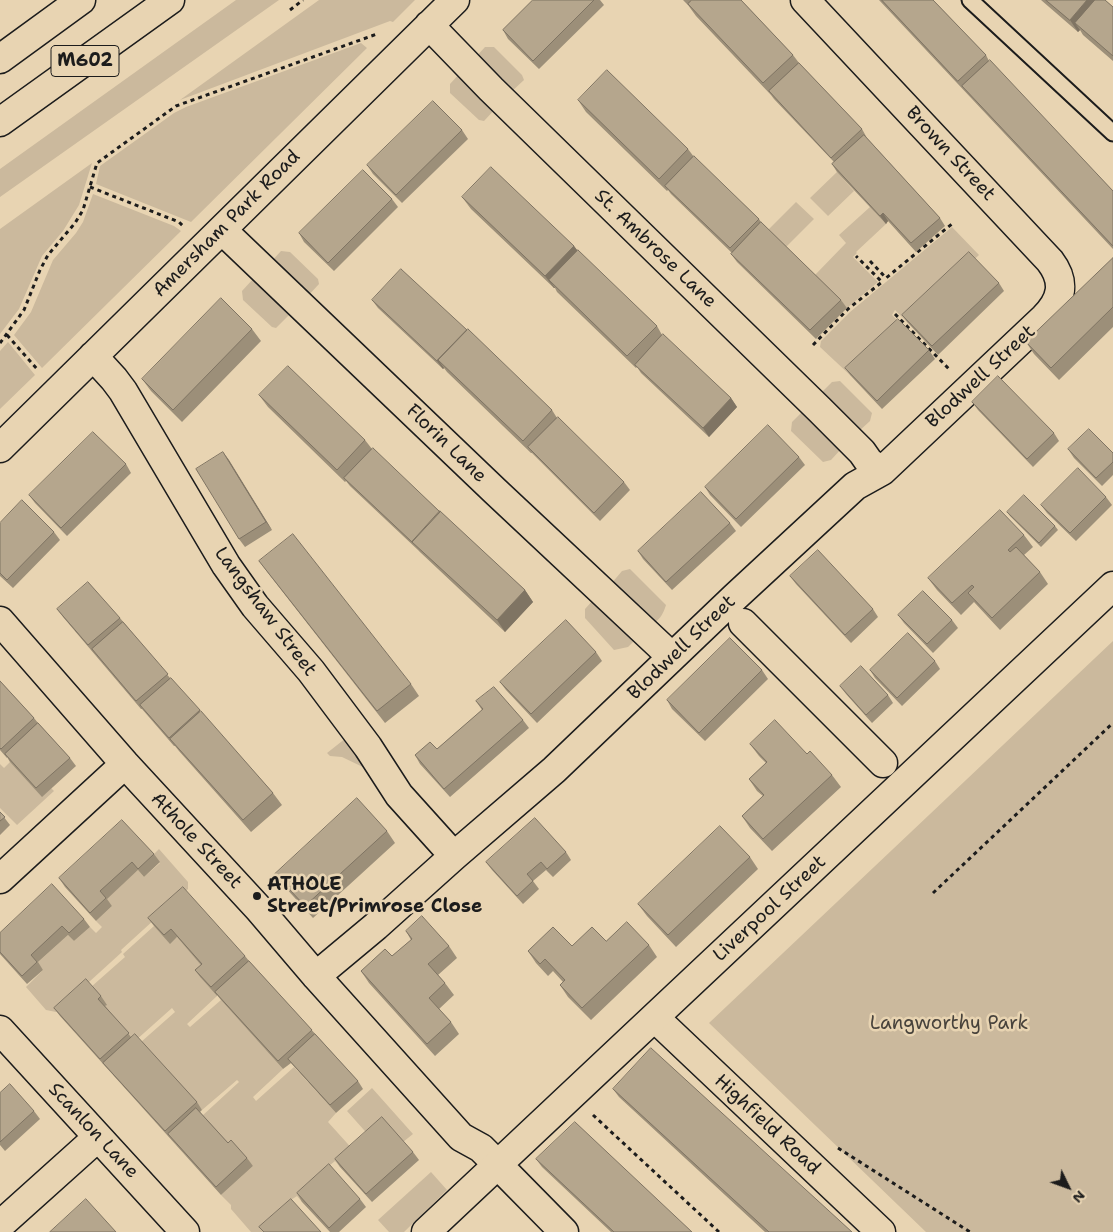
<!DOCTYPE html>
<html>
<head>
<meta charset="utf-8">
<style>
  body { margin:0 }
  #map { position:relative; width:1113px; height:1232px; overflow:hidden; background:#e8d4b2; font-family:"Shantell Sans",sans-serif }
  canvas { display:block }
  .north { position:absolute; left:1043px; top:1162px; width:50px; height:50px; -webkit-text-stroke:4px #e8d4b2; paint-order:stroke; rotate:132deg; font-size:14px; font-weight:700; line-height:20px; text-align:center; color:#1c1c1c }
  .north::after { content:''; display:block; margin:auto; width:18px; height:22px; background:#1c1c1c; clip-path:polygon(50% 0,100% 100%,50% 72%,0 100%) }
</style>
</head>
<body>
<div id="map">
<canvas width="1113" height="1232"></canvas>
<div class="north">N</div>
</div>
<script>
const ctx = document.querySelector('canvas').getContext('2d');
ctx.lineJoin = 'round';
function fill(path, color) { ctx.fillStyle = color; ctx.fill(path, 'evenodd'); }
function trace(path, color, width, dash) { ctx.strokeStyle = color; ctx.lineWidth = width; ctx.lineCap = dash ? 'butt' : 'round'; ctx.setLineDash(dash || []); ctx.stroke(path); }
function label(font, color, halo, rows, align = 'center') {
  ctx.font = font + ' "Shantell Sans",sans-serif'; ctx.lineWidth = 5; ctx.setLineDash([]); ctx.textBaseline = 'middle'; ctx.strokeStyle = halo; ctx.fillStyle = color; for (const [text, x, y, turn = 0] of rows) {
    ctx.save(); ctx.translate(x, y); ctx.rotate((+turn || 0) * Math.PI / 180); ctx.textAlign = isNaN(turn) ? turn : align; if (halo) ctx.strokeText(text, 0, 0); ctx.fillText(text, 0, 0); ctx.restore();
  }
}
fill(new Path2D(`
  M236,0H279L0,197V169Z
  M319,0H415L393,22L390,21L180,100Z
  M361,43L367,48L191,222L96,184L100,166L174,113L186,107Z
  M485,47H494L522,75L524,80L510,93L474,59Z
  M461,72L497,107L484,121L479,120L450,93V84Z
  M92,163L79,205L63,231L42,256L19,309L0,334V229Z
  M837,172L854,191L828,216L810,198Z
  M93,194L174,226L181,231L42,368L14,335L31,312L53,260L76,233L83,222Z
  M796,202L814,219L785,248L767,231Z
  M870,207L886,224L856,252L857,253L853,257L878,282L847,308L814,276L846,243L839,235Z
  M952,227L979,255L908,323L895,310L892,315L904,327L851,376L820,347L821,341L850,312Z
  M281,251L290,252L318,279L319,284L306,298L270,263Z
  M253,279L290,314L276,328L272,327L243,300L242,291Z
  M8,342L35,375L0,409V351Z
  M840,381L872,413L870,421L858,432L820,394L832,382Z
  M804,410L842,448L831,460L823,462L791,431L792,422Z
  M630,569L666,605C663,614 661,618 654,623L611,584L622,571Z
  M594,599L637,638L628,647L614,650L585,618V609Z
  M1113,641V1232H926L709,1023Z
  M346,738L367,769L342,757L330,756L327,753Z
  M10,762L42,796L51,788L54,791L17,825L0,808V764L4,768Z
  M159,849L188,882V889L121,950L122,952L56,1012L46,1010L26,987L43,970L37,963L68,935L74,941L90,927L96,933L102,927L96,921L112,906L106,899L138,870L144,877L160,863L153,855Z
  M154,926L170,943L177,937L208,972L201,978L217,996L187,1024L190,1027L221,1000L283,1069L253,1097L256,1101L294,1067L336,1113L328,1122L356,1153L340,1167L335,1161L329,1166L318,1187L302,1202L297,1196L291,1200L269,1232H251L231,1209V1205L221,1195L253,1166L234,1151L202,1116L239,1082L237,1080L202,1110L141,1042L175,1012L172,1008L135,1041L104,1007L106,1005L91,987L125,957L123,954Z
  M372,1088L413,1134L403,1142L372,1139L347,1111Z
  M431,1172L447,1190L404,1232H389L378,1220Z`), '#cbb99d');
const lane = new Path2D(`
  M970,0L1113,133`);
const street = new Path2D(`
  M429,25L491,89L820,410L862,452L869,462L882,471
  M222,230L495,491L672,657
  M93,356L114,379L123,391L226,565L255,606L311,671L368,747L399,795L454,856
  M0,448L455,0
  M0,621L125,764L258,908L316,976L461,1137L481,1148L498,1165
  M743,623L883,763
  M0,879L125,764
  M316,976L376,926L454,856L554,770L735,597L855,486L882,471L1044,318C1062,300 1066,282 1050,261L805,0
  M655,1018L881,1232
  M0,1030L185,1232
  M0,1225L98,1137`);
const secondary = new Path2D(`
  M498,1165L564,1232
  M426,1232L1113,586`);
const highway = new Path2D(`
  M0,59L81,0
  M0,122L170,0`);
trace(lane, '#1c1c1c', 19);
trace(street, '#1c1c1c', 31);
trace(secondary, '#1c1c1c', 31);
trace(highway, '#1c1c1c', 31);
trace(new Path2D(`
  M290,10L303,0
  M90,187L179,222L184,227
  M870,261L886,278L953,223
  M895,314L949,369
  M7,335L38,370
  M0,343L24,310L40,270L48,255L75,223L83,210L97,163L176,106L377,34
  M813,345L848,309L882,282L856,256
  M933,893L1113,723
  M593,1115L719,1232
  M838,1148L970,1232`), '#1c1c1c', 3, [4, 4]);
trace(lane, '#e8d4b2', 15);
trace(street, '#e8d4b2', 28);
trace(secondary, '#e8d4b2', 28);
trace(highway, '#e8d4b2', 28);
fill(new Path2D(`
  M533,0H600L604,5L539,69L508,39L503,30Z
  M683,0H741L793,55L799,63L862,129L867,138L940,218L945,226L916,252L888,221L886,224L837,172L832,164L834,162L774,99L771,95L696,16L688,5Z
  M879,0H933L986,55L989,61L1113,191V249Z
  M1041,0H1105L1113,7V61L1083,35L1080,30L1078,32Z
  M578,100L688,149L694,157L759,219L761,222L841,300L847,308L816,339L737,262L731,254L732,253L671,194L668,190L667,191L586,112Z
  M462,130L468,139L402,203L373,174L367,165Z
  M462,197L574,246L577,250L657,326L662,335L731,398L737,407L709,437L641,373L637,367L636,368L557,292L555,288H554L471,209Z
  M392,199L398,207L334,271L304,242L299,233Z
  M1113,258V327L1059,380L1034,354L1026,342Z
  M999,283L1004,291L938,355L908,323L902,315Z
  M372,300L552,410L557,418L624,482L630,490L600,521L532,453H531L447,372L444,368L443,369L378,308Z
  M252,329L261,341L182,422L151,391L142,379Z
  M929,350L935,359L882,409L851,376L845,368Z
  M259,395L365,440L372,449L525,590L533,602L505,632L421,553L418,550L350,486L346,481L345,482L268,407Z
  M972,402L1054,433L1059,441L1033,467L978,410Z
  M1068,449L1113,453V475L1102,486L1074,458Z
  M223,452L272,530L245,547L239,539Z
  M799,457L805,465L741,527L710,495L705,487Z
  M126,464L131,473L67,536L35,503L29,495Z
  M1106,497L1112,505L1076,541L1047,513L1041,505Z
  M1007,512L1055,526L1058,530L1041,547L1010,516Z
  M0,523L54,532L60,540L13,588L0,576Z
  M730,523L736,531L672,590L643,559L638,551Z
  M1024,535L1033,547L1024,555L1040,572L1048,584L1000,630L974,602L961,615L937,590L928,578Z
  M259,561L411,684L419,696L385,723L268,573Z
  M790,576L873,609L878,617L851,643L796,584Z
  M57,609L120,618L170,678L273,793L282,805L251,832L179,751L175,746H174L142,709H141L63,617Z
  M898,615L952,620L958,628L933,653L904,623Z
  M596,652L602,661L537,723L506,690L500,682Z
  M935,661L940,669L902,706L875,678L870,670Z
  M762,670L768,679L705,741L672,709L667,700Z
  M0,681L34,718L38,723L70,758L76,766L42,797L10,762L7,757V758L0,750Z
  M840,686L888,695L893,703L872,723L846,694Z
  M476,701L523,720L529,728L450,797L420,764L415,755L437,749L482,710Z
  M750,744L807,754L832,775L841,787L772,851L750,828L742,816L763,796L757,791L749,779L766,763L759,756Z
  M0,812L10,825L0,835Z
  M387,831L395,843L313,918L284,886L275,874Z
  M566,852L571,860L553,877L546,870L533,881L539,889L523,904L492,870L486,862Z
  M154,854L160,862L144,877L138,870L107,899L112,906L96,921L65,887L59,878Z
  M750,857L758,869L676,947L647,916L638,904Z
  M148,918L245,956L249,961L358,1081L363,1089L336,1113L291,1063L283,1069L221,1000L217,995V996L201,978L195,970L201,965L177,937L170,944L154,926Z
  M84,919L90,927L74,941L68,935L38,962L43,970L27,984L0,954V933Z
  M406,931L449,946L457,958L438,975L445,983L454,995L439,1009L451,1022L459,1034L435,1056L369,983L361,971L392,956L411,940Z
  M606,941L649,945L657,957L591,1020L568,997L560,985L563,982L553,971L548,976L536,963L528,951Z
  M101,996L107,1005L105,1006L132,1038L197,1102L202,1110L200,1112L228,1143L247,1158L253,1166L221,1195L60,1016L54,1008Z
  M613,1089L852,1232H765L619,1097Z
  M0,1093L34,1111L40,1119L5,1151L0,1145Z
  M413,1152L419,1160L372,1202L340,1167L335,1159Z
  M536,1159L692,1232H611L542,1167Z
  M297,1193L360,1199L366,1207L339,1232H330L302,1202Z`), '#9c8f79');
fill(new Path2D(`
  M1087,0H1099L1075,23L1080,30L1078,32L1070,20Z
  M883,213L888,221L886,224L880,216Z
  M574,246L583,258L549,280L555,288H554L545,276Z
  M467,330L438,360L444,368L443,369L437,361Z
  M731,398L737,407L709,437L703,428Z
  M223,452L229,460L272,530L266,522Z
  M525,590L533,602L505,632L497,620Z`), '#7f7463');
const building = new Path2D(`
  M533,0H594L533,61L503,30Z
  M692,0H741L793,55L763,83L688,4Z
  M882,0H933L986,55L958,81Z
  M1046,0H1087L1070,20Z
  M1095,0H1105L1113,7V56L1075,23Z
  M990,60L1113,191V246L962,86Z
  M799,63L862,129L831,158L769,91Z
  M607,70L688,149L659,179L578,100Z
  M433,101L462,130L396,195L367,165Z
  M864,135L940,218L911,243L883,213L880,216L832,164Z
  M694,156L759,219L730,248L665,186Z
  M491,167L574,246L545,276L462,197Z
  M363,170L392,199L328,263L299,233Z
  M761,222L841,300L810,330L731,254Z
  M578,250L657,326L627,356L549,280Z
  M969,252L999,283L932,346L902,315Z
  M1113,258V307L1051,368L1026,342Z
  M401,269L467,330L437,361L372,300Z
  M221,298L252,329L173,410L142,379Z
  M898,319L929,350L877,401L845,368Z
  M468,329L552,410L523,441L438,360Z
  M663,334L731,398L703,428L635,365Z
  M288,366L365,440L337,470L259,395Z
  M998,376L1054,433L1027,459L972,402Z
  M558,417L624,482L594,513L528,447Z
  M768,425L799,457L736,519L705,487Z
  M1089,429L1113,453V462L1096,478L1068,449Z
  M93,432L126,464L61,528L29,495Z
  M373,448L440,512L412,542L344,478Z
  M223,452L266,522L239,539L196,469Z
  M1078,468L1106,497L1070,533L1041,505Z
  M701,492L730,523L666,582L638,551Z
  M1024,495L1055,526L1039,543L1007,512Z
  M22,500L54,532L7,580L0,573V523Z
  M1000,510L1024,535L1008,550L1010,552L1016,547L1040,572L992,618L968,593L974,587L972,585L952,603L928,578Z
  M440,511L525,590L497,620L412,542Z
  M293,534L411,684L377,711L259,561Z
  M818,550L873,609L845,635L790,576Z
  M88,582L120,618L88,645L57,609Z
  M923,591L952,620L927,644L898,615Z
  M566,620L596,652L531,714L500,682Z
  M123,622L168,674L136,701L92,649Z
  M908,633L935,661L897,698L870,670Z
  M730,638L762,670L699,733L667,700Z
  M861,666L888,695L866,715L840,686Z
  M171,678L200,710L169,738L140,705Z
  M0,681L34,718L1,749L0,748Z
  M494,687L523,720L444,789L415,755L430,742L437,749L483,709L476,701Z
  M201,711L273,793L243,820L170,739Z
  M775,720L807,754L810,751L832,775L763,839L742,816L764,795L749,779L767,762L750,744Z
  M38,723L70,758L36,788L5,754Z
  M357,798L387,831L305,906L275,874Z
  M0,812L5,817L0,821Z
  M535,818L566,852L547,869L541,862L527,874L533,881L517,896L486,862Z
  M122,820L154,854L138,869L132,862L100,891L106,898L90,913L59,878Z
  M720,826L750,857L668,935L638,904Z
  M52,884L84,919L69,933L62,926L47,940L31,955L37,962L22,976L0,952V933Z
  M183,887L245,956L211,987L195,970L202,964L186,946L171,929L164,935L148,918Z
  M422,916L449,946L428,964L445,983L429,998L451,1022L427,1044L361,971L385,949L392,956L412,939L406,931Z
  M627,922L649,945L582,1008L560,985L565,980L545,959L540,964L528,951L553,927L572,946L592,927L606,941Z
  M249,961L312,1030L278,1061L215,992Z
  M86,979L101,996L98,999L129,1033L100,1059L54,1008Z
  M135,1034L197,1102L165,1131L103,1063Z
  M315,1034L358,1081L330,1105L288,1059Z
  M651,1048L852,1232H769L613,1089Z
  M10,1084L34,1111L0,1142V1093Z
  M196,1108L228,1143L231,1140L247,1158L216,1187L168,1134Z
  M382,1117L413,1152L366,1194L335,1159Z
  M575,1122L692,1232H614L536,1159Z
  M329,1164L360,1199L329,1228L297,1193Z
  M86,1199L116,1232H50Z
  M291,1199L321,1232H264L259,1227Z`);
fill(building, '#b5a68d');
trace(building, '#7f7463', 1);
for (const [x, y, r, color] of [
  [257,896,5,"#1c1c1c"]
]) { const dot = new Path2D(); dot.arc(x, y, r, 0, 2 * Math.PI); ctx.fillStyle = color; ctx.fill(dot); trace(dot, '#e8d4b2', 2); }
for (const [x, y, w] of [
  [85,61,68]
]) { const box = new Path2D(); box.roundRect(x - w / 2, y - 15.5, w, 31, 4); ctx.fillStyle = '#e8d4b2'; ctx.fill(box); trace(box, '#1c1c1c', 1); }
label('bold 18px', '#1c1c1c', null, [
  ["M602",85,61]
]);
label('19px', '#1c1c1c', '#e8d4b2', [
  ["Brown Street",950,154,47],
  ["Amersham Park Road",227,224,-45],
  ["St. Ambrose Lane",655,249,44],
  ["Blodwell Street",981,377,-43],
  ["Florin Lane",446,444,44],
  ["Langshaw Street",265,612,53],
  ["Blodwell Street",682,648,-44],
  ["Athole Street",196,841,47],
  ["Liverpool Street",770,909,-43],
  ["Highfield Road",767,1125,43],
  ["Scanlon Lane",93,1131,47]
]);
label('bold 19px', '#1c1c1c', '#e8d4b2', [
  ["ATHOLE",267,885],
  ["Street/Primrose Close",267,907]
], 'left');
label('19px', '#48433c', '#e8d4b2', [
  ["Langworthy Park",949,1024]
]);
</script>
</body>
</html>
